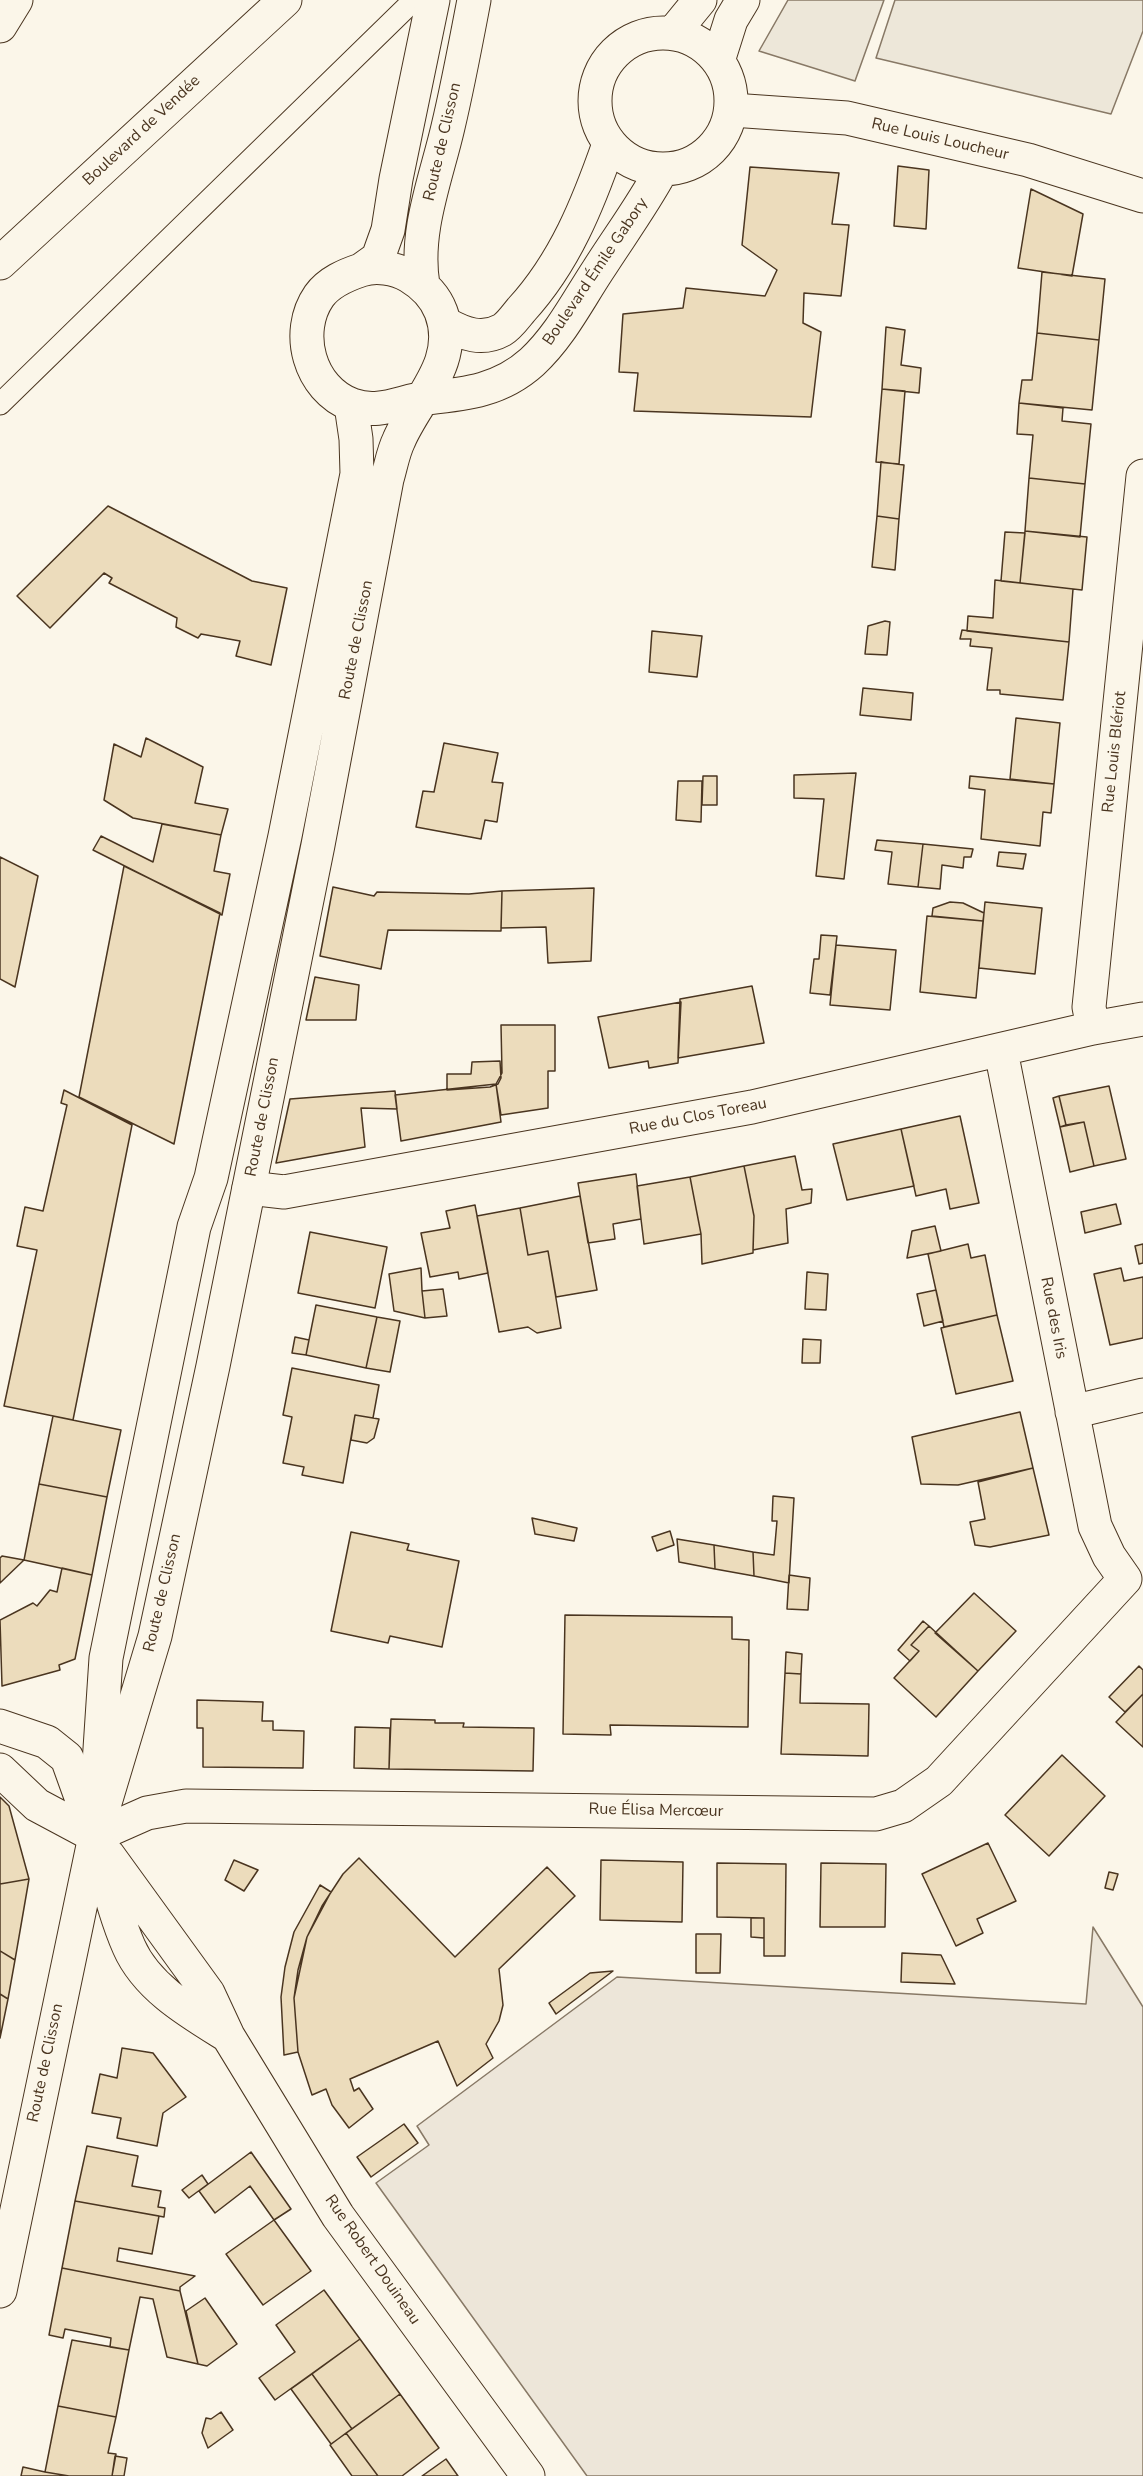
<!DOCTYPE html>
<html>
<head>
<meta charset="utf-8">
<style>
  body { margin:0 }
  canvas { display:block; background:#fbf6e9 }
</style>
</head>
<body>
<canvas width="1143" height="2476"></canvas>
<script>
const ctx = document.querySelector('canvas').getContext('2d');
ctx.lineJoin = 'round';
function fill(path, color) { ctx.fillStyle = color; ctx.fill(path, 'evenodd'); }
function trace(path, color, width, dash) { ctx.strokeStyle = color; ctx.lineWidth = width; ctx.lineCap = dash ? 'butt' : 'round'; ctx.setLineDash(dash || []); ctx.stroke(path); }
function label(font, color, halo, rows, align = 'center') {
  ctx.font = font + ' "Nunito Sans",sans-serif'; ctx.lineWidth = 4.5; ctx.setLineDash([]); ctx.textBaseline = 'middle'; ctx.strokeStyle = halo; ctx.fillStyle = color; for (const [text, x, y, turn = 0] of rows) {
    ctx.save(); ctx.translate(x, y); ctx.rotate((+turn || 0) * Math.PI / 180); ctx.textAlign = isNaN(turn) ? turn : align; if (halo) ctx.strokeText(text, 0, 0); ctx.fillText(text, 0, 0); ctx.restore();
  }
}
const green = new Path2D(`
  M1093,1927L1143,2007V2476H587L376,2183L429,2145L417,2126L617,1977L1086,2004Z`);
fill(green, '#ede6d9');
trace(green, '#887966', 1.5);
const parking = new Path2D(`
  M788,0H884L855,81L759,51Z
  M895,0H1143V31L1111,114L876,58Z`);
fill(parking, '#ede7d9');
trace(parking, '#887966', 1.5);
const building = new Path2D(`
  M898,166L929,170L926,229L894,226Z
  M750,167L839,173L832,224L849,225L841,296L804,293L803,323L821,332L811,417L634,411L638,373L619,372L623,314L683,308L686,288L765,296L777,270L742,245Z
  M1031,189L1083,214L1072,276L1018,268Z
  M1042,272L1105,279L1099,340L1037,333Z
  M886,327L905,330L901,365L921,368L919,393L882,389Z
  M1037,333L1099,340L1092,410L1019,403L1022,380H1032Z
  M882,389L905,391L899,464L876,462Z
  M1019,403L1063,408L1062,421L1091,424L1085,484L1029,478L1033,435L1017,434Z
  M881,462L904,465L899,519L877,516Z
  M1029,478L1085,484L1080,537L1025,531Z
  M108,506L252,581L287,588L271,665L236,656L240,641L201,634L198,638L176,627L177,618L109,583L112,578L104,573L50,628L17,596Z
  M877,516L899,519L895,570L872,567Z
  M1025,531L1087,537L1082,590L1020,583Z
  M1005,532L1025,533L1020,583L1001,581Z
  M995,580L1073,589L1069,642L967,631L968,616L993,618Z
  M885,621L890,622L887,655L865,654L868,626Z
  M962,630L1069,642L1063,700L1000,694V690H987L992,648L970,646L971,639H960Z
  M652,631L702,636L697,677L649,672Z
  M863,688L913,693L911,720L860,715Z
  M1016,718L1060,723L1054,784L1010,779Z
  M146,738L203,767L195,803L228,809L221,835L133,818L104,800L114,744L141,757Z
  M444,743L498,753L492,782L503,783L497,822L485,820L481,839L416,827L423,791L434,792Z
  M856,773L844,879L816,876L824,799L794,798V775Z
  M703,776H717V805H702Z
  M970,776L1054,784L1051,813L1043,812L1040,846L981,839L985,790L969,788Z
  M678,781H702L701,822L676,820Z
  M162,824L221,835L214,871L230,874L222,915L93,850L101,836L153,862Z
  M877,840L923,844L918,887L888,884L892,852L875,850Z
  M923,844L973,849L971,857H964L963,868L942,865L940,889L918,887Z
  M999,852L1026,854L1023,869L997,866Z
  M0,857L38,876L15,987L0,979Z
  M124,866L220,913L174,1144L79,1097Z
  M333,887L374,896L377,892L469,894L502,891L501,931L388,930L381,969L320,956Z
  M594,888L591,961L548,963L546,927L501,928L502,891Z
  M950,902L963,903L984,913L983,921L932,916L933,908Z
  M985,902L1042,908L1035,974L979,968Z
  M927,916L983,921L976,998L920,992Z
  M821,935L837,936L830,995L810,993L814,959H819Z
  M836,945L896,950L890,1010L830,1005Z
  M315,977L359,985L356,1020H306Z
  M752,986L764,1043L678,1058L680,999Z
  M681,1002L678,1063L649,1068L648,1061L609,1068L598,1017Z
  M501,1025H555V1071H548V1108L501,1115L496,1084L502,1073Z
  M500,1061L501,1078L498,1084L490,1087L447,1090V1074H471L472,1062Z
  M496,1084L501,1122L401,1141L395,1095Z
  M1109,1086L1126,1159L1094,1166L1084,1122L1066,1125L1059,1096Z
  M64,1090L132,1125L73,1420L4,1406L37,1250L17,1246L25,1207L43,1211L67,1105L61,1103Z
  M395,1091L397,1109L361,1108L365,1147L276,1163L290,1099Z
  M1059,1096L1066,1125L1060,1127L1053,1098Z
  M960,1116L979,1203L950,1209L946,1189L916,1196L901,1129Z
  M1084,1122L1094,1166L1070,1172L1060,1127Z
  M901,1129L914,1186L847,1200L833,1144Z
  M795,1156L802,1190L812,1189L811,1203L786,1209L788,1243L753,1250L754,1216L744,1166Z
  M744,1166L754,1216L753,1253L702,1264L701,1234L690,1177Z
  M636,1174L641,1219L613,1224L615,1239L588,1243L578,1183Z
  M690,1177L701,1234L644,1244L637,1186Z
  M580,1196L597,1290L556,1297L548,1251L528,1255L520,1208Z
  M1116,1204L1121,1224L1085,1233L1081,1212Z
  M475,1205L488,1273L459,1279L458,1272L430,1277L421,1233L450,1228L446,1211Z
  M520,1208L528,1255L548,1251L561,1328L537,1333L528,1327L499,1332L477,1216Z
  M935,1226L941,1251L907,1258L912,1231Z
  M310,1232L387,1247L375,1308L298,1293Z
  M968,1244L971,1258L985,1255L997,1315L944,1327L928,1254Z
  M1143,1244V1263L1139,1264L1135,1246Z
  M421,1268L422,1291L425,1318L394,1311L389,1274Z
  M1121,1268L1124,1281L1143,1277V1338L1110,1345L1094,1274Z
  M807,1272L828,1274L826,1310L805,1309Z
  M443,1289L447,1316L425,1318L422,1291Z
  M936,1290L943,1321L924,1326L917,1294Z
  M316,1305L377,1317L366,1368L306,1355Z
  M997,1315L1013,1381L956,1394L941,1328Z
  M377,1317L400,1321L390,1372L366,1368Z
  M295,1337L309,1340L306,1355L292,1353Z
  M803,1339L821,1340L820,1363H802Z
  M292,1368L379,1385L373,1418L355,1415L343,1483L302,1475L304,1467L283,1463L292,1417L283,1415Z
  M1020,1412L1033,1468L958,1485L921,1484L912,1437Z
  M355,1415L379,1419L374,1438L367,1443L351,1440Z
  M53,1416L121,1430L107,1497L39,1484Z
  M1033,1468L1049,1535L990,1547L975,1545L970,1522L985,1519L978,1482Z
  M39,1484L107,1497L92,1575L24,1560Z
  M773,1496L794,1498L789,1583L754,1576L753,1552L774,1555L777,1521H772Z
  M532,1518L577,1528L574,1541L535,1534Z
  M670,1531L674,1545L657,1551L652,1537Z
  M351,1532L409,1544L407,1550L459,1561L442,1647L390,1636L388,1643L331,1631Z
  M677,1539L714,1545L715,1569L679,1562Z
  M714,1545L753,1552L754,1576L715,1569Z
  M2,1556L24,1560L0,1583V1558Z
  M62,1568L92,1575L75,1659L59,1665L60,1670L2,1686L0,1620L33,1603L37,1606L50,1590L57,1592Z
  M789,1575L810,1578L808,1610L787,1609Z
  M974,1593L1016,1631L978,1671L935,1633Z
  M565,1615L732,1617V1639L749,1640L748,1727L610,1725L611,1735L563,1734Z
  M923,1621L929,1626L911,1645L919,1651L910,1661L898,1650Z
  M929,1626L978,1671L936,1717L894,1678L919,1651L911,1645Z
  M786,1652L802,1654L801,1674L785,1673Z
  M1139,1666L1143,1670V1694L1125,1712L1109,1697Z
  M785,1673L801,1674L800,1703L869,1704L868,1756L781,1754Z
  M1143,1694V1747L1116,1722Z
  M197,1700L263,1702L262,1721H273V1730L304,1731L303,1768L203,1767V1728H197Z
  M391,1719L435,1720V1723H464L463,1727L534,1728L533,1771L389,1769Z
  M355,1727L390,1728L389,1769L354,1768Z
  M1062,1755L1105,1796L1049,1856L1005,1815Z
  M0,1797L9,1806L29,1879L0,1884Z
  M988,1843L1016,1901L977,1919L983,1933L956,1946L922,1874Z
  M359,1858L455,1957L547,1867L575,1896L499,1969L503,2005L499,2021L486,2044L493,2058L457,2086L438,2041L350,2079L354,2091L359,2088L373,2109L349,2128L332,2105L326,2089L312,2095L298,2052L294,1998L307,1937L322,1906L343,1874Z
  M234,1860L258,1870L244,1891L225,1880Z
  M601,1860L683,1862L682,1922L600,1920Z
  M717,1863L786,1864L785,1956H764V1918L717,1917Z
  M821,1863L886,1864L885,1927H820Z
  M1109,1872L1118,1874L1113,1890L1105,1888Z
  M29,1879L15,1960L0,1951V1884Z
  M320,1885L331,1892L307,1937L298,1970L294,1998L298,2052L284,2055L281,1997L285,1967L294,1932Z
  M751,1918H764V1938L751,1937Z
  M696,1934H721L720,1973H696Z
  M0,1951L15,1960L8,1999L0,1994Z
  M902,1953L941,1955L955,1984L901,1982Z
  M613,1971L556,2014L549,2003L590,1973Z
  M0,1994L8,1999L0,2038Z
  M122,2048L153,2053L186,2097L163,2113L157,2146L117,2138L121,2118L92,2113L100,2074L117,2078Z
  M404,2124L418,2143L371,2177L357,2157Z
  M87,2146L138,2156L132,2186L161,2191L158,2207L165,2208L164,2217L75,2201Z
  M251,2152L291,2209L274,2220L250,2186L215,2213L199,2191Z
  M202,2175L208,2184L189,2198L182,2190Z
  M75,2201L159,2216L152,2254L119,2248L117,2261L195,2276L180,2287V2291L62,2268Z
  M274,2220L311,2271L263,2305L226,2254Z
  M62,2268L180,2291L198,2364L167,2357L153,2299L140,2297L129,2350L110,2347L111,2338L65,2329L63,2338L49,2335Z
  M324,2290L360,2339L275,2400L259,2378L295,2352L276,2325Z
  M205,2298L237,2344L207,2366L198,2364L186,2311Z
  M360,2339L400,2394L352,2429L312,2374Z
  M72,2340L129,2350L116,2417L58,2406Z
  M312,2374L352,2429L331,2444L291,2389Z
  M400,2394L439,2448L402,2476H378L346,2433Z
  M58,2406L116,2417L108,2453L116,2454L112,2476H69L45,2472Z
  M221,2412L233,2430L208,2448L202,2433L206,2418L211,2419Z
  M346,2433L378,2476H352L330,2445Z
  M115,2456L127,2458L124,2476H112Z
  M446,2459L458,2476H422Z
  M23,2467L45,2472L69,2476H21Z`);
fill(building, '#ecdcbc');
trace(building, '#4a3520', 1.5);
const lane = new Path2D(`
  M0,404L414,0`);
const street = new Path2D(`
  M0,26L16,0
  M732,110L847,118L1028,160L1143,196
  M1093,1028L1089,1007L1143,476
  M1001,1051L1095,1526L1109,1556L1125,1579
  M249,1188L284,1192L752,1107L1093,1028L1143,1019
  M1072,1412L1143,1395
  M0,1726L47,1742L67,1758L95,1836
  M0,1770L37,1805L95,1836
  M95,1836L147,1813L186,1806L876,1814L903,1806L939,1781L1125,1579`);
const secondary = new Path2D(`
  M673,33L700,0
  M595 101a68 68 0 1 1 136 0a68 68 0 1 1-136 0Z
  M718,61L731,20L743,0
  M364,268L378,258L388,230L396,179L433,0
  M423,285C414,232 436,179 448,127C458,85 466,42 474,0
  M446,324C464,334 482,341 502,330C509,326 516,316 521,310C565,262 588,204 609,144
  M98,1779L106,1658L194,1227L211,1178L285,836L357,474L356,439L351,405
  M96,1840C106,1875 114,1913 129,1947C147,1988 191,2013 228,2036
  M108,1855L208,1993L228,2036L338,2216L528,2476
  M0,2291L95,1836L155,1636L213,1366L318,845L387,479C391,466 393,452 399,440C417,398 460,362 441,312C435,296 424,285 409,276C395,268 376,265 361,270C346,275 329,282 319,296C294,332 309,389 352,405C379,415 401,401 427,398C467,394 501,390 532,362C560,336 577,302 598,270C619,237 642,206 661,171`);
const primary = new Path2D(`
  M0,263L285,0`);
trace(lane, '#4a3520', 23);
trace(street, '#4a3520', 35);
trace(secondary, '#4a3520', 35);
trace(primary, '#4a3520', 35);
trace(lane, '#fbf6e9', 21);
trace(street, '#fbf6e9', 33);
trace(secondary, '#fbf6e9', 33);
trace(primary, '#fbf6e9', 33);
label('16px', '#4a3520', '#fbf6e9', [
  ["Boulevard de Vendée",142,131,-43],
  ["Rue Louis Loucheur",940,140,13],
  ["Route de Clisson",443,142,-77],
  ["Boulevard Émile Gabory",596,272,-56],
  ["Route de Clisson",357,640,-79],
  ["Rue Louis Blériot",1115,752,-84],
  ["Route de Clisson",263,1117,-79],
  ["Rue du Clos Toreau",698,1117,-11],
  ["Rue des Iris",1053,1318,79],
  ["Route de Clisson",163,1593,-77],
  ["Rue Élisa Mercœur",656,1811,1],
  ["Route de Clisson",46,2063,-78],
  ["Rue Robert Douineau",372,2260,55]
]);
</script>
</body>
</html>
